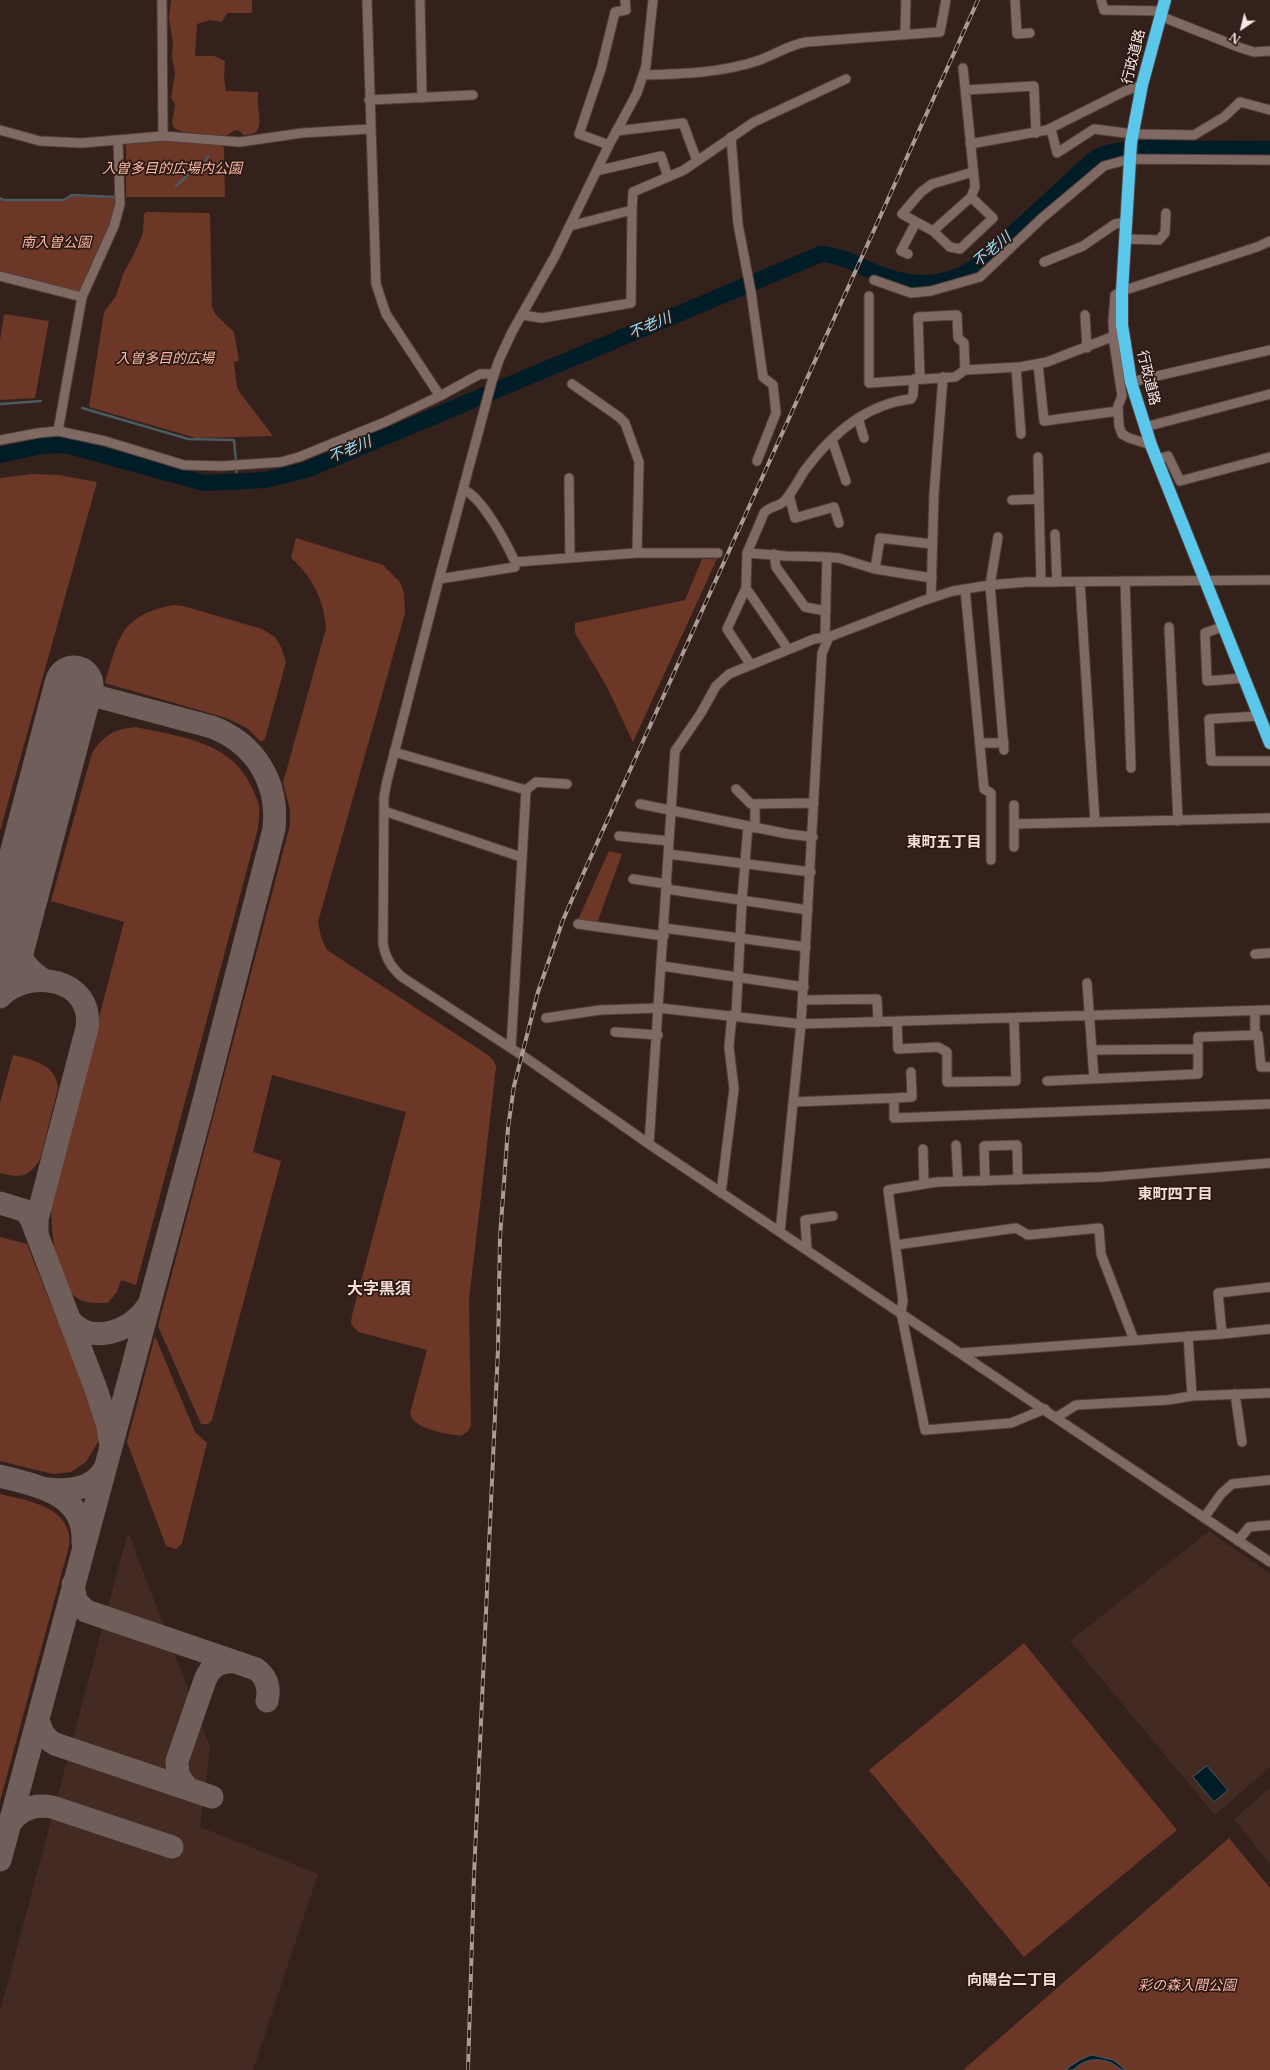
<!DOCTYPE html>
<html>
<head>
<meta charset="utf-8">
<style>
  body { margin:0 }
  #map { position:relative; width:1270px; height:2070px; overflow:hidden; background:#34211c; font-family:"Libre Baskerville",serif }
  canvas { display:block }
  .north { position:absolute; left:1222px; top:8px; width:40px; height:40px; -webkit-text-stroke:3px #2a1813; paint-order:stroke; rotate:215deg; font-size:11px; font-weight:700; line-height:16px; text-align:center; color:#f6e9e5 }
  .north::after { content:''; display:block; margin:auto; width:14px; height:18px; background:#f6e9e5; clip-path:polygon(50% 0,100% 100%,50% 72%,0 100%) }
</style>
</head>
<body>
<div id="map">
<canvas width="1270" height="2070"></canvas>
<div class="north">N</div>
</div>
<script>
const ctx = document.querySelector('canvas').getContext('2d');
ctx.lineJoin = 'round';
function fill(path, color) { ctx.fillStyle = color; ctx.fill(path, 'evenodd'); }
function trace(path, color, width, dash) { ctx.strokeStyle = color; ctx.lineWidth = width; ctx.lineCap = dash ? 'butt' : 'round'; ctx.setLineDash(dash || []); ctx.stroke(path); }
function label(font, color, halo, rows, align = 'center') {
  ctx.font = font + ' "Libre Baskerville","Noto Sans JP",serif'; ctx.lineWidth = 3.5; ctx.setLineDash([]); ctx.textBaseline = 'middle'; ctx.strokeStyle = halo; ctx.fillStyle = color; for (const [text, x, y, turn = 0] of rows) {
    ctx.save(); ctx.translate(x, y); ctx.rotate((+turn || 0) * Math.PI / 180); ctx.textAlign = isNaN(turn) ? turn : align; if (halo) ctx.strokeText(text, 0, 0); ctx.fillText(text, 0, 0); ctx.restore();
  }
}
fill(new Path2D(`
  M1209,1531L1270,1574V1767L1215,1815L1070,1641Z
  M128,1532L210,1747L200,1827L318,1874L253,2070H0V2012Z
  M1270,1788V1864L1234,1819Z`), '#432a23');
fill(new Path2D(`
  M171,0H252V13H227L222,22L210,20L197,24L195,56H214L225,61L224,79L226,91L258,92C259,97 257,101 258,105C259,120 265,136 243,135C237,126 233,132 226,136L183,132L174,128L172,123L175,104L171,98L175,74L172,56L173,44L169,18Z
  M164,140L222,145L224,148L225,197H126V143Z
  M73,196L115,198L114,214L82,290L76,292L0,273V199L5,201H64Z
  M147,212L209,213L210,214L212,307L216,315L234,332L239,361L234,362L237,387L241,394L273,436L196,438L89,407L104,312L116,296L123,274L135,252L143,233L144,214Z
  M4,314L49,321L35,398L0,400V340Z
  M32,474L59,475L97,482L0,831V478Z
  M296,538L383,565L400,582L404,593L405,613L318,922L321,937L327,950L488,1055L494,1061L496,1067L469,1300L471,1426L467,1432L461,1436C447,1434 412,1429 410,1413L427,1350L358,1332L351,1324L352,1315L406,1112L272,1075L253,1152L281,1161L212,1420L208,1424H201L158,1326L290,825V809L283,783L326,628C324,600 312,576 291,558Z
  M702,559H717L633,742L607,687L575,633V623L685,600Z
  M173,605L183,606L262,629L275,637L281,647L286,662L265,739L261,742L247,728L226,718L105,683C119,637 120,616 173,605Z
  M136,727C179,737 231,741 251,786C254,793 258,800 259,807C260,814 258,822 258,828L136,1285L121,1280L117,1292L108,1303C96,1303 82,1304 73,1295C54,1277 51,1226 51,1201L124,922L51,901L92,753C104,735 114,729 136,727Z
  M609,851L622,854L596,926L576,924Z
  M13,1055C33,1060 56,1064 58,1088L40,1160C27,1178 21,1178 0,1173V1103Z
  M0,1237L27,1244L98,1423V1442L86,1462L71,1472L53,1474L0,1461Z
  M155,1336L195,1432L207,1443L182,1543L176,1549L166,1546L127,1442Z
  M0,1494C23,1500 60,1504 68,1531C70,1535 69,1542 69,1546L0,1801Z
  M1024,1643L1177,1830L1024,1957L869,1770Z
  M1229,1838L1270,1888V2070H963Z`), '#6c3727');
const water = new Path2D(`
  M1207,1766L1228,1790L1214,1802L1193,1777Z
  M1092,2055L1113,2060L1126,2070C1120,2070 1117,2066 1112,2063C1097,2057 1084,2059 1073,2070H1065L1080,2060Z`);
fill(water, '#001c27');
trace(water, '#4a5a60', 1);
trace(new Path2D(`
  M176,186L185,178L188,173L202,170L208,156
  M0,198L4,200H64L72,195L115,197
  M0,404L41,401
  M82,408L188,439L234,440L236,462
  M236,467L237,481`), '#4a5a60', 2.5);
trace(new Path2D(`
  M0,455L42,446L66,445L204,483L265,480L306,470L821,254C838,255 852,262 867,269C908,287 943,290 981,263L1088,164L1099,156L1110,152L1137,148L1270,149`), '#001c27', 16);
trace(new Path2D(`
  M0,897L16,884L25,871
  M10,927C14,949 23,968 44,980
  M0,997C29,967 94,978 87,1028L37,1219V1233
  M0,1203L26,1211L31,1219L96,1389L108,1426L110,1441
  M69,1319C91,1347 133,1331 149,1304
  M0,1476C37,1486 86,1493 83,1543
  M47,1489C68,1491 92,1490 104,1470
  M73,1584L76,1601L86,1611L256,1669C267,1677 270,1688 267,1701
  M38,1719C41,1731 44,1738 55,1744L212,1797
  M188,1789L178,1775L177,1761L205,1680C210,1666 221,1660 235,1662
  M9,1825C19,1809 34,1804 52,1807L172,1847
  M0,1860L201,1112L274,829C279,783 256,744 212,727L73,690`), '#6f5e59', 23);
trace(new Path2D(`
  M0,966L74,685`), '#6f5e59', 59);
const minor = new Path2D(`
  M162,0L163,136
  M367,0L376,284L386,314L440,396
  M420,0L422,98
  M653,0L646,66L637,93L609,145L555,256L512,332L499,360L492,381L439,579L387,781L384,797L383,944C386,959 391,967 402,977L526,1058L649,1144L1270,1562
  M1015,0L1017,34L1030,33
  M1101,0L1104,10L1162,11
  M1160,16L1241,48L1254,52L1270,51
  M905,35L906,0
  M643,75C682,74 722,73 760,60C776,54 789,45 806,42L940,32L946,0
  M966,90L1034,86L1036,133
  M369,100L473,95
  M1051,129L1057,153L1094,129L1133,134L1194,135L1224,117L1240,102L1270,110
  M0,130L40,141L82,143L163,136L240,142L302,133L370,129
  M616,131L683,123L697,161
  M731,137L738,224L751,292L763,377L773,385L776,413L757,461
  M970,144L1047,130L1125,91L1142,85
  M609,145L579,134L601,69L615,12L626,10L625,0
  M596,171L661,156L668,177
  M971,197L993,218L960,249L950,247L933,231L902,214L921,192L932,184L973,172
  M570,226L632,210L633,192L684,170L754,122L846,79
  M933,231L971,197L975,187L963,68
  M1125,239L1159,240L1165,233L1166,213
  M908,254L901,251L916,222
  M1044,262L1083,246L1115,224L1126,222
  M0,276L82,297
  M874,280L911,293L931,291L980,277L1041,219L1104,166L1130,159L1270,160
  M869,296V383L955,377L965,370L1020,367L1047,362L1114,336
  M522,315L542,318L631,303L632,210
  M1085,315L1087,348
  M1038,364L1044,421L1118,411
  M1016,367L1021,434
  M920,379L918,317L957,315L958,338L964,343L965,370
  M1131,382L1270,350
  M572,384L619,417L625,423L639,462L637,553
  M858,418L864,438
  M1145,427L1270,394
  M58,431L82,297L114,226L120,204L118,141
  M0,440L38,433L58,431L105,441L184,465L222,466L281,462L299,457L385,422L440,396L480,374H494
  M832,440L846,481
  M1151,445L1129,438L1122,434L1119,426L1118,406L1122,396L1114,343L1113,321L1115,295L1122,291L1257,247L1270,241
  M1038,457L1041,582
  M1157,459L1168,456L1180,481L1270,457
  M569,478L570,558
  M789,495L795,518L834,507L839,523
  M1012,500L1039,499
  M1055,534L1057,582
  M998,537L990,585L1004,750
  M747,553L746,588L727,629L751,665
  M774,554L776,567L805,607L826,611
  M827,557L839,558L875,569
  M515,562L637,553H718
  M932,578L875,569L880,538L932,544
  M439,579L515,567V562C507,544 482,497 464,490
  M1125,581L1131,768
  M1080,582L1095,822
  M746,588L788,649
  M965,589L984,789L991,793V860
  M931,598L934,493L943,377
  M1224,626L1205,633L1207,681L1244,678
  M1169,627L1178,821
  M825,637L827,557L786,556L747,553L764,513C769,507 776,507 782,503C790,497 799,479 805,470C831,435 866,404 911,399L913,395L914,379
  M1259,716L1209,719L1211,761H1270
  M980,743H1004
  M394,752L526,790
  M736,789L751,804L814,803
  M640,804L788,834L813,837
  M755,804V828
  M1014,805V847
  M384,811L521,857
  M1014,824L1270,818
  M619,836L669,841
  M668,854L811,872
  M633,879L667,884
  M666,889L808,910
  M578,924L664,936
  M664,928L806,947
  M1255,954L1270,953
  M662,966L804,987
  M1087,983L1094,1079
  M803,1000L877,999L878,1022
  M736,1016L742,900L748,826
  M546,1018L600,1010L659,1008L801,1024L1270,1010
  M897,1021L898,1049L938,1047L947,1052V1082L1016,1081L1014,1018
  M615,1032L658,1035
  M1255,1035V1011
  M511,1048L526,790L536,782L567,784
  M1092,1050L1198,1049
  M911,1072L912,1097L894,1098V1118L1270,1104
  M1047,1081L1198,1074V1037L1258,1035L1261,1067H1270
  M793,1102L894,1098
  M649,1144L675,751L701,713L716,686L729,674L814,639L829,637
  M956,1145L958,1181
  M923,1149L924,1184
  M985,1181L984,1146L1017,1145L1018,1180
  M721,1193L734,1089L729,1047L732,1015
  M780,1232L801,1024L822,653L829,637L922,601L953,591L990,585L1026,582L1270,580
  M896,1245L1016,1228L1028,1235L1099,1228L1101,1254L1134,1340
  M807,1249L805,1220L833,1216
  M1222,1334L1270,1329
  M1188,1336L1192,1396
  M961,1353L1222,1334L1218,1293L1270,1287
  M1235,1394L1242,1442
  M1045,1409L1011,1423L925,1430L901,1312L903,1301L888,1190L937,1182L1101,1177L1270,1163
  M1057,1417L1076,1405L1168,1400L1192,1396L1270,1393
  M1204,1518L1221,1494L1232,1484L1270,1480
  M1238,1541L1249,1527L1270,1525`);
const highway = new Path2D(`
  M1165,0L1142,85L1131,143L1122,291V325L1131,382L1151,445L1270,743`);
trace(minor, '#50403c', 11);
trace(highway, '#50403c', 14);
trace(minor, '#7f6962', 9);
trace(highway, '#5bc7eb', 12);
const rail = new Path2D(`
  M468,2070L474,1875L498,1349L500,1237L508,1128L514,1086L538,992L563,920L584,872L978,0`);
trace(rail, '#aa9b96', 4);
trace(rail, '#2a1813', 2.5, [8]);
label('14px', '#f6e9e5', '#2a1813', [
  ["行政道路",1134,57,-76],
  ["行政道路",1148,378,76]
]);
label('italic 14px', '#fab8a4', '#2a1813', [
  ["入曽多目的広場内公園",172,169],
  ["南入曽公園",56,243],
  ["入曽多目的広場",165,359],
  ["彩の森入間公園",1187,1986]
]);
label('italic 15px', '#92dcf7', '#2a1813', [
  ["不老川",992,250,-40],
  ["不老川",650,326,-23],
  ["不老川",350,450,-22]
]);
label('bold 15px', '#f6dcd4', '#2a1813', [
  ["東町五丁目",944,843],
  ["東町四丁目",1175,1195],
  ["向陽台二丁目",1012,1981]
]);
label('bold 16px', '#f6dcd4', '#2a1813', [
  ["大字黒須",379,1289]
]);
</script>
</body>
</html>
